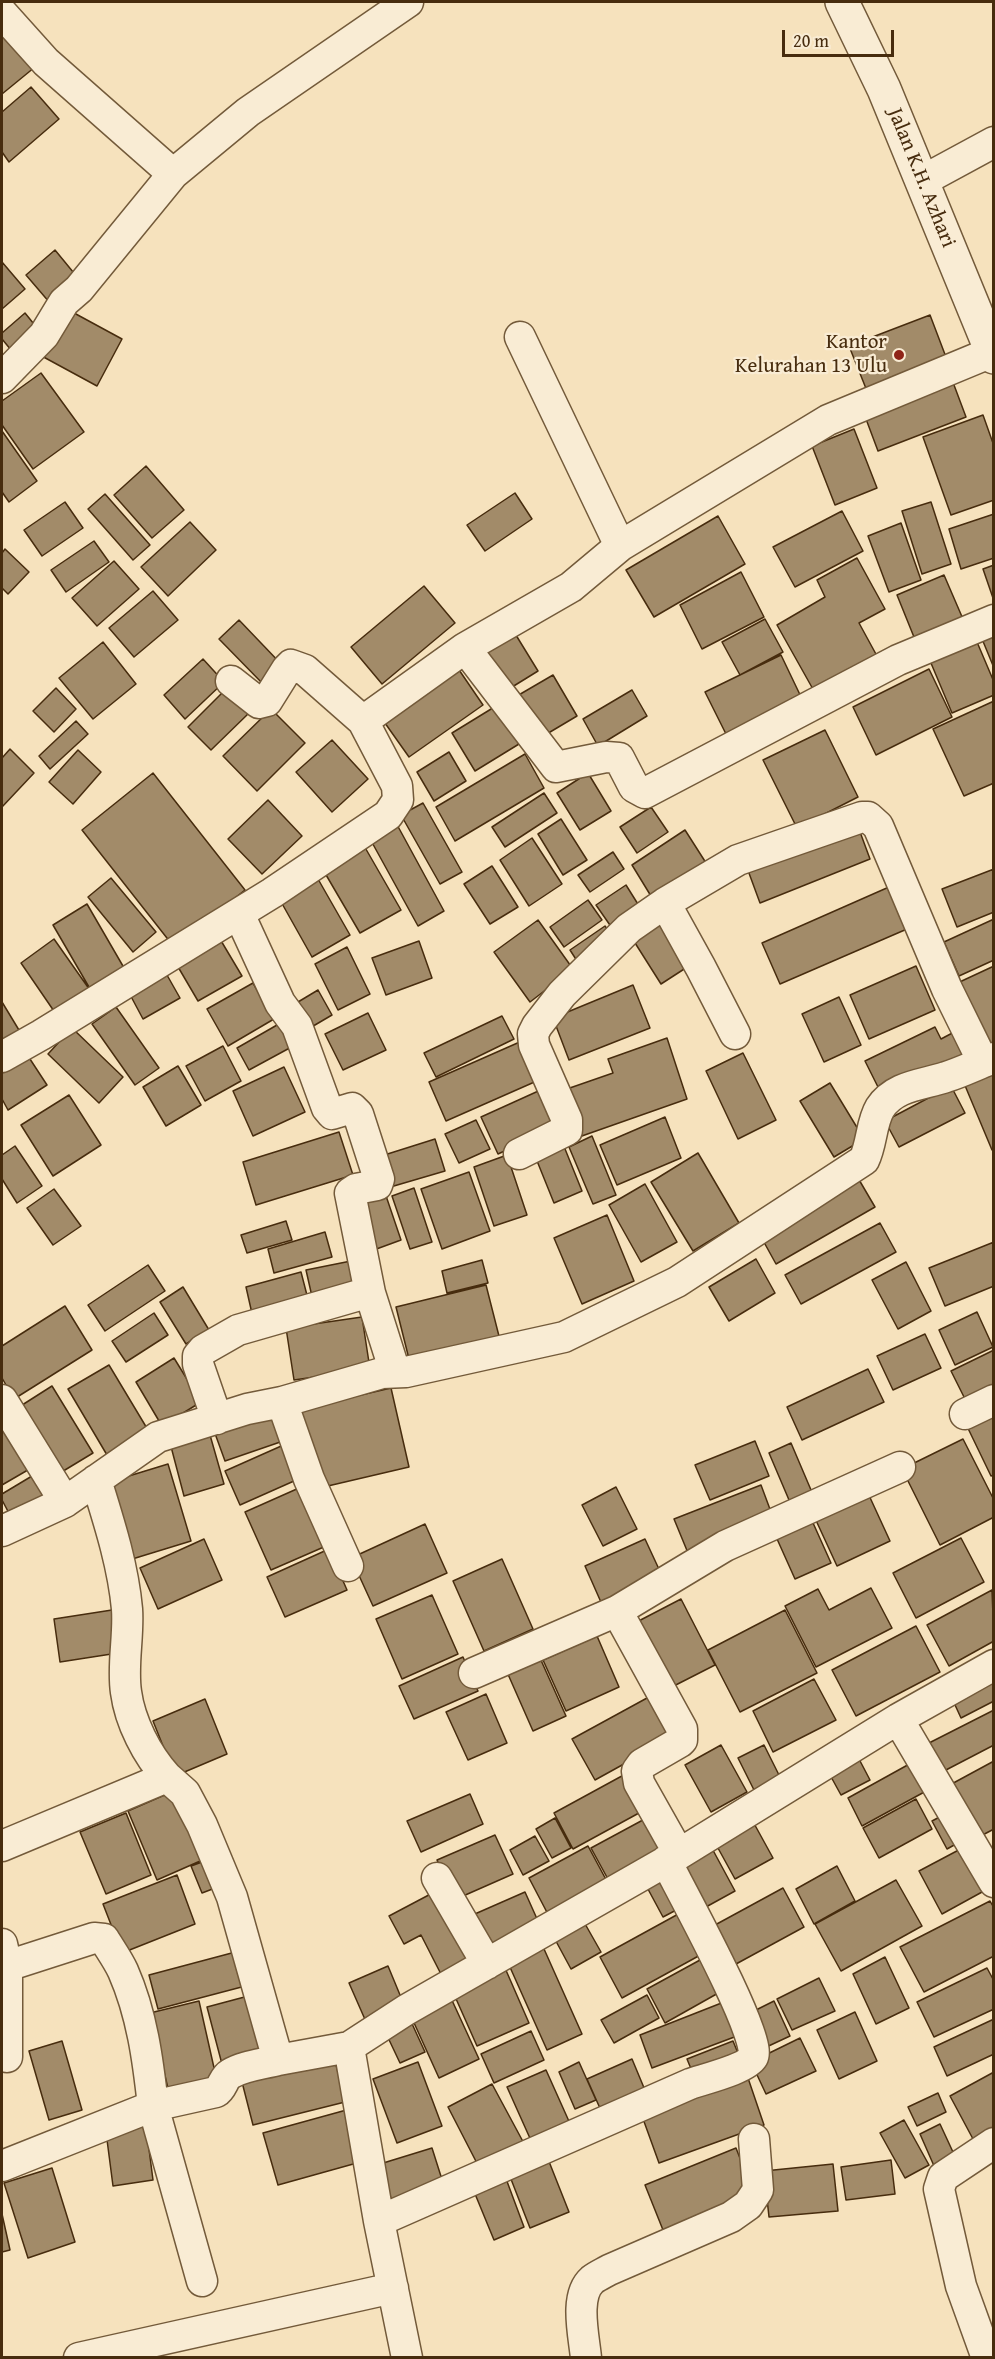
<!DOCTYPE html>
<html>
<head>
<meta charset="utf-8">
<style>
  body { margin:0 }
  #map { position:relative; width:995px; height:2359px; overflow:hidden; background:#f6e2bd; font-family:"Gentium Book Plus",serif }
  canvas { display:block }
  .frame { position:absolute; inset:0; border:3px solid #472c0e; pointer-events:none }
  .scale { position:absolute; left:782px; top:30px; width:112px; height:27px; box-sizing:border-box; border:3px solid #472c0e; border-top:0; padding-left:8px; font-size:18px; line-height:21px; white-space:nowrap; color:#472c0e; -webkit-text-stroke:4px #f9ecd4; paint-order:stroke }
</style>
</head>
<body>
<div id="map">
<canvas width="995" height="2359"></canvas>
<div class="frame"></div>
<div class="scale">20 m</div>
</div>
<script>
const ctx = document.querySelector('canvas').getContext('2d');
ctx.lineJoin = 'round';
function fill(path, color) { ctx.fillStyle = color; ctx.fill(path, 'evenodd'); }
function trace(path, color, width, dash) { ctx.strokeStyle = color; ctx.lineWidth = width; ctx.lineCap = dash ? 'butt' : 'round'; ctx.setLineDash(dash || []); ctx.stroke(path); }
function label(font, color, halo, rows, align = 'center') {
  ctx.font = font + ' "Gentium Book Plus",serif'; ctx.lineWidth = 4.5; ctx.setLineDash([]); ctx.textBaseline = 'middle'; ctx.strokeStyle = halo; ctx.fillStyle = color; for (const [text, x, y, turn = 0] of rows) {
    ctx.save(); ctx.translate(x, y); ctx.rotate((+turn || 0) * Math.PI / 180); ctx.textAlign = isNaN(turn) ? turn : align; if (halo) ctx.strokeText(text, 0, 0); ctx.fillText(text, 0, 0); ctx.restore();
  }
}
const building = new Path2D(`
  M2,31L35,67L2,94Z
  M31,87L59,119L9,162L2,152V112Z
  M55,250L78,278L50,303L26,275Z
  M2,262L25,289L2,309Z
  M63,307L122,339L97,386L38,354Z
  M25,313L42,334L16,356L2,339V333Z
  M930,315L949,365L869,396L849,346Z
  M41,373L84,432L33,469L2,425V401Z
  M951,377L966,417L878,451L863,411Z
  M983,415L994,446V500L951,515L923,437Z
  M854,429L877,488L835,505L812,446Z
  M2,431L37,481L9,502L2,492Z
  M146,466L184,510L152,538L114,495Z
  M515,493L532,519L485,551L467,525Z
  M105,494L150,545L133,560L88,509Z
  M65,502L83,528L42,556L24,530Z
  M931,502L951,564L922,574L902,511Z
  M842,511L863,551L795,587L773,547Z
  M994,514V558L961,569L949,529Z
  M718,516L745,564L654,617L626,570Z
  M190,522L216,550L168,596L141,567Z
  M901,523L921,580L889,592L868,536Z
  M94,541L109,562L66,592L51,570Z
  M5,549L29,572L8,594L2,588V553Z
  M857,558L885,609L859,623L877,656L814,691L777,625L825,597L817,580Z
  M114,561L139,589L97,626L72,598Z
  M994,565V601L983,569Z
  M741,572L764,617L702,649L680,605Z
  M944,575L966,626L918,647L897,595Z
  M424,586L455,623L382,684L351,647Z
  M153,591L178,620L134,657L109,628Z
  M765,619L783,652L740,675L722,642Z
  M239,620L283,666L264,685L219,639Z
  M511,627L538,671L504,692L477,648Z
  M994,629V668L980,634Z
  M974,635L994,682V695L952,713L928,656Z
  M103,642L136,684L93,719L59,678Z
  M781,655L803,701L728,738L705,692Z
  M203,659L224,682L185,719L164,695Z
  M455,664L483,705L409,757L380,716Z
  M929,669L952,717L876,755L853,707Z
  M553,675L577,716L540,738L517,696Z
  M56,688L76,709L54,732L33,711Z
  M226,689L249,713L211,750L188,727Z
  M632,690L647,716L598,746L583,719Z
  M994,701V783L964,796L933,729Z
  M496,706L519,744L475,771L452,733Z
  M271,709L305,743L257,791L223,756Z
  M76,721L88,734L50,769L39,756Z
  M825,730L858,797L797,828L763,760Z
  M332,740L368,779L332,812L296,772Z
  M10,749L34,773L2,807V758Z
  M78,750L101,772L73,804L49,782Z
  M449,752L466,781L434,801L417,772Z
  M525,754L544,788L455,841L436,807Z
  M153,773L245,890L174,947L82,830Z
  M588,773L611,811L580,830L557,793Z
  M544,793L557,813L505,847L492,827Z
  M268,800L302,836L262,874L228,839Z
  M423,803L462,872L440,884L401,815Z
  M651,807L668,832L637,853L620,827Z
  M561,819L587,860L563,875L538,834Z
  M395,821L444,911L418,926L369,837Z
  M856,821L870,859L760,903L746,865Z
  M685,830L708,866L654,901L632,865Z
  M532,838L562,884L529,906L500,860Z
  M363,844L401,910L360,933L322,868Z
  M613,852L624,869L590,892L578,875Z
  M492,866L518,907L490,924L464,884Z
  M994,869V912L957,927L942,889Z
  M111,878L156,932L133,952L88,897Z
  M318,879L350,935L312,957L280,900Z
  M626,885L641,909L612,928L596,905Z
  M889,887L907,929L780,984L762,943Z
  M588,900L602,920L564,947L550,927Z
  M87,904L127,973L93,994L53,925Z
  M664,913L695,962L661,984L630,935Z
  M994,919V960L959,976L944,942Z
  M538,920L573,969L530,1002L494,952Z
  M605,926L614,939L579,964L570,950Z
  M217,934L242,976L198,1001L174,960Z
  M54,939L92,993L58,1017L21,963Z
  M419,941L432,978L386,995L372,958Z
  M347,947L370,994L338,1010L315,964Z
  M916,966L935,1010L869,1039L850,995Z
  M994,966V1044L981,1051L951,986Z
  M163,968L180,998L143,1019L127,989Z
  M253,983L274,1019L228,1046L207,1009Z
  M633,985L650,1028L569,1060L553,1018Z
  M318,990L332,1015L303,1032L288,1008Z
  M839,997L861,1045L824,1062L802,1014Z
  M2,1002L25,1040L2,1055Z
  M116,1007L159,1068L135,1085L92,1024Z
  M368,1013L386,1050L343,1070L325,1034Z
  M502,1016L514,1039L436,1077L424,1053Z
  M284,1021L297,1044L249,1070L237,1048Z
  M935,1027L941,1039L958,1030L970,1057L937,1073L933,1065L880,1091L865,1061Z
  M72,1028L123,1077L99,1103L48,1054Z
  M667,1038L687,1099L579,1137L564,1090L613,1073L608,1059Z
  M522,1041L539,1080L446,1121L429,1082Z
  M223,1046L241,1081L205,1101L186,1066Z
  M743,1053L776,1120L738,1139L706,1071Z
  M28,1056L47,1085L8,1110L2,1099V1073Z
  M994,1063V1150H992L961,1076Z
  M178,1066L201,1105L166,1126L143,1087Z
  M284,1067L305,1112L253,1136L233,1091Z
  M830,1083L864,1139L834,1157L800,1101Z
  M951,1086L965,1113L899,1147L885,1121Z
  M545,1088L563,1124L498,1154L481,1117Z
  M69,1095L101,1145L53,1176L21,1125Z
  M665,1117L681,1158L617,1185L600,1145Z
  M476,1120L490,1149L459,1163L445,1134Z
  M339,1132L353,1175L256,1205L243,1162Z
  M592,1136L616,1195L593,1204L569,1147Z
  M435,1139L445,1171L387,1188L378,1157Z
  M561,1139L582,1191L554,1203L533,1151Z
  M15,1146L42,1186L17,1203L2,1179V1155Z
  M698,1153L739,1223L693,1251L651,1182Z
  M507,1155L527,1215L494,1226L474,1167Z
  M469,1172L490,1231L442,1249L421,1189Z
  M858,1178L875,1207L776,1264L760,1235Z
  M645,1184L677,1242L641,1262L609,1205Z
  M383,1187L401,1240L371,1251L353,1197Z
  M414,1188L432,1242L410,1249L392,1196Z
  M54,1189L81,1226L53,1245L27,1208Z
  M607,1215L634,1281L582,1304L554,1238Z
  M286,1221L292,1240L247,1253L241,1235Z
  M880,1223L896,1252L801,1304L785,1275Z
  M325,1232L332,1257L274,1273L268,1249Z
  M994,1242V1286L945,1306L929,1268Z
  M361,1259L367,1289L313,1301L306,1270Z
  M756,1259L775,1293L729,1321L709,1287Z
  M482,1260L488,1283L447,1293L442,1271Z
  M906,1262L931,1311L898,1329L872,1280Z
  M148,1265L165,1291L105,1331L88,1305Z
  M301,1272L309,1303L253,1318L246,1287Z
  M486,1285L501,1344L411,1367L396,1307Z
  M183,1287L209,1330L186,1344L160,1302Z
  M65,1306L92,1350L14,1399L2,1378V1346Z
  M977,1312L993,1347L955,1365L939,1330Z
  M154,1313L168,1335L126,1362L112,1341Z
  M362,1317L370,1369L294,1380L286,1328Z
  M925,1334L941,1368L893,1390L877,1356Z
  M994,1350V1397L970,1409L951,1371Z
  M174,1358L201,1402L162,1426L136,1382Z
  M109,1365L148,1430L107,1455L68,1389Z
  M868,1369L884,1402L802,1440L787,1407Z
  M52,1386L93,1453L60,1473L19,1407Z
  M391,1388L409,1467L315,1489L296,1410Z
  M994,1403V1475L991,1476L963,1418Z
  M278,1406L289,1439L225,1461L213,1428Z
  M10,1427L33,1467L2,1485V1432Z
  M208,1428L224,1484L184,1496L169,1439Z
  M963,1439L994,1500V1517L940,1545L902,1469Z
  M755,1441L769,1476L710,1500L695,1465Z
  M288,1443L303,1477L240,1505L225,1471Z
  M791,1443L814,1497L792,1507L769,1453Z
  M168,1464L191,1541L129,1560L106,1483Z
  M37,1473L49,1494L11,1517L2,1500V1494Z
  M308,1484L333,1543L271,1570L245,1512Z
  M761,1485L774,1520L688,1553L674,1519Z
  M616,1487L637,1529L603,1546L582,1505Z
  M867,1491L890,1541L837,1566L814,1516Z
  M809,1514L831,1563L795,1579L773,1530Z
  M425,1524L447,1573L373,1606L351,1558Z
  M961,1538L984,1582L916,1618L893,1573Z
  M204,1539L222,1580L158,1609L140,1568Z
  M645,1539L664,1580L604,1609L585,1566Z
  M329,1549L347,1590L285,1617L267,1577Z
  M502,1559L533,1629L484,1651L453,1581Z
  M871,1588L892,1628L816,1667L785,1606L818,1589L829,1610Z
  M992,1590L994,1641L949,1666L927,1625Z
  M432,1595L458,1654L402,1679L376,1619Z
  M681,1599L715,1665L662,1692L629,1626Z
  M112,1610L118,1653L60,1662L54,1619Z
  M785,1610L817,1673L740,1712L708,1650Z
  M916,1626L940,1672L856,1716L832,1670Z
  M597,1636L619,1687L566,1711L543,1660Z
  M463,1657L478,1691L414,1719L399,1686Z
  M540,1658L566,1716L533,1731L507,1672Z
  M994,1672V1701L961,1718L950,1694Z
  M814,1679L836,1720L773,1752L753,1711Z
  M658,1692L680,1733L595,1780L572,1739Z
  M486,1694L507,1743L468,1760L446,1712Z
  M205,1699L227,1754L175,1776L153,1721Z
  M994,1710V1745L944,1771L929,1743Z
  M721,1745L747,1792L711,1812L685,1765Z
  M764,1745L780,1777L754,1790L738,1758Z
  M859,1759L870,1780L841,1795L830,1775Z
  M994,1761V1829L975,1839L946,1787Z
  M913,1762L928,1790L862,1826L848,1798Z
  M631,1771L650,1807L573,1849L554,1813Z
  M178,1789L207,1858L157,1880L128,1811Z
  M470,1794L483,1824L421,1852L407,1821Z
  M916,1799L932,1829L879,1858L863,1828Z
  M951,1811L965,1839L947,1849L932,1821Z
  M126,1813L151,1875L106,1894L80,1832Z
  M654,1814L671,1847L609,1881L591,1848Z
  M555,1818L571,1848L552,1858L536,1829Z
  M751,1818L773,1858L735,1879L713,1839Z
  M495,1835L513,1874L454,1900L437,1860Z
  M535,1836L549,1861L523,1875L510,1850Z
  M708,1841L735,1891L695,1913L668,1863Z
  M970,1844L993,1886L942,1914L919,1871Z
  M588,1846L610,1887L551,1920L529,1878Z
  M213,1858L223,1885L202,1893L191,1866Z
  M837,1866L855,1901L814,1924L796,1889Z
  M660,1867L682,1907L663,1917L642,1878Z
  M177,1875L195,1924L122,1953L103,1904Z
  M896,1880L922,1926L841,1971L815,1924Z
  M442,1888L480,1961L444,1980L421,1935L404,1944L389,1916Z
  M783,1888L804,1927L736,1964L715,1925Z
  M525,1892L542,1930L485,1955L468,1917Z
  M990,1901L994,1908V1956L924,1992L900,1947Z
  M682,1912L704,1953L622,1998L600,1957Z
  M580,1915L601,1952L571,1969L551,1932Z
  M540,1940L582,2034L547,2050L505,1956Z
  M243,1950L253,1984L158,2009L149,1975Z
  M711,1954L729,1987L665,2023L647,1989Z
  M885,1957L909,2008L876,2024L853,1974Z
  M388,1966L405,2007L367,2024L349,1983Z
  M505,1968L529,2023L477,2046L453,1992Z
  M987,1968L994,1981V2009L934,2037L917,2002Z
  M819,1978L835,2011L792,2030L777,1999Z
  M252,1995L268,2056L223,2068L207,2007Z
  M647,1995L659,2018L614,2043L601,2020Z
  M450,1996L479,2059L439,2078L410,2014Z
  M199,2001L219,2090L171,2101L150,2013Z
  M774,2001L790,2036L760,2050L744,2016Z
  M724,2002L737,2036L652,2068L640,2035Z
  M855,2012L877,2061L839,2079L817,2030Z
  M408,2015L425,2052L400,2063L383,2027Z
  M994,2019V2054L947,2076L934,2047Z
  M531,2031L544,2060L494,2083L481,2054Z
  M800,2038L816,2071L766,2094L751,2062Z
  M62,2041L82,2110L49,2120L29,2051Z
  M733,2041L742,2063L696,2081L687,2059Z
  M632,2059L647,2095L603,2115L587,2079Z
  M335,2060L345,2102L253,2125L242,2082Z
  M418,2062L442,2126L397,2143L373,2079Z
  M579,2062L596,2100L575,2109L559,2072Z
  M546,2070L572,2128L533,2145L507,2087Z
  M994,2072V2128L973,2139L950,2096Z
  M748,2078L764,2125L659,2163L642,2116Z
  M492,2084L527,2149L482,2173L448,2107Z
  M938,2093L946,2112L917,2126L908,2107Z
  M350,2109L364,2161L278,2185L263,2133Z
  M904,2120L929,2165L905,2178L880,2133Z
  M940,2124L959,2165L938,2175L920,2134Z
  M146,2126L153,2180L113,2186L106,2132Z
  M432,2148L445,2189L393,2205L380,2164Z
  M736,2148L754,2194L663,2230L645,2185Z
  M548,2159L569,2212L530,2228L509,2174Z
  M891,2160L895,2194L846,2200L841,2167Z
  M833,2164L838,2211L769,2217L764,2171Z
  M52,2168L75,2242L28,2258L4,2183Z
  M505,2176L524,2227L494,2240L473,2189Z
  M2,2214L10,2250L2,2252Z`);
fill(building, '#a28b69');
trace(building, '#472c0e', 1.5);
const minor = new Path2D(`
  M2,13L46,62L173,174
  M922,181L994,142
  M520,337L620,546
  M2,378L44,335L64,302L79,289L173,174L248,112L408,2
  M465,648L556,767L606,757L619,758L634,787L645,793L898,660L994,620
  M231,681L259,703L267,701L287,669L291,665L305,670L363,721
  M665,903L701,968L735,1034
  M239,914L280,1003L297,1026L327,1108L332,1114L352,1108L358,1114L379,1179L377,1185L356,1189L350,1193L370,1293
  M2,1057L41,1035L272,893L388,815L398,800L397,786L363,721L465,648L571,587L620,546L828,420L992,352
  M519,1154L567,1130V1120L534,1045L533,1034L537,1026L562,994L629,928L665,903L738,860L862,817H868L878,826L947,989L983,1062
  M2,1400L65,1502L158,1437L247,1409L282,1402
  M965,1414L994,1400
  M217,1419L198,1364V1356L203,1350L238,1330L356,1296L370,1293L395,1372
  M2,1531L65,1502
  M348,1566L309,1479L282,1402L382,1373L406,1372L564,1337L677,1282L864,1160C872,1144 871,1123 880,1108C895,1085 923,1085 946,1077C962,1072 978,1064 994,1058
  M617,1611L682,1729V1740L680,1742L642,1764L637,1771L639,1783L679,1854
  M474,1673L617,1611L725,1546L900,1467
  M898,1719L994,1882
  M167,1777L185,1793L202,1825L232,1897L278,2060C263,2064 243,2066 230,2074C223,2078 223,2088 216,2092L153,2106L202,2281
  M2,1846L167,1777C147,1755 130,1722 126,1692C122,1665 129,1636 127,1609C123,1565 109,1522 96,1480
  M437,1878L487,1964
  M2,1944L7,1966V2057
  M278,2060L349,2047
  M2,2166L153,2106C148,2060 142,2014 123,1971C118,1960 110,1949 104,1939L94,1938L7,1966
  M379,2221L690,2084C704,2079 746,2069 753,2057C763,2039 679,1887 666,1861
  M79,2358L393,2288
  M407,2358L379,2221L349,2047L406,2010L679,1854L898,1719L994,1665
  M586,2358C584,2336 574,2296 592,2280C597,2276 604,2273 609,2270L731,2217L748,2205L758,2190L754,2139
  M987,2358L961,2286L939,2189L943,2177L994,2143`);
const tertiary = new Path2D(`
  M842,2L884,89L994,357`);
trace(minor, '#735a3a', 33);
trace(tertiary, '#735a3a', 36);
trace(minor, '#f9ecd4', 30);
trace(tertiary, '#f9ecd4', 33);
for (const [x, y, r, color] of [
  [899,355,6,"#8f2418"]
]) { const dot = new Path2D(); dot.arc(x, y, r, 0, 2 * Math.PI); ctx.fillStyle = color; ctx.fill(dot); trace(dot, '#f9ecd4', 2); }
label('21px', '#472c0e', '#f9ecd4', [
  ["Jalan K.H. Azhari",921,178,68]
]);
label('21px', '#472c0e', '#f9ecd4', [
  ["Kantor",887,343],
  ["Kelurahan 13 Ulu",887,367]
], 'right');
</script>
</body>
</html>
